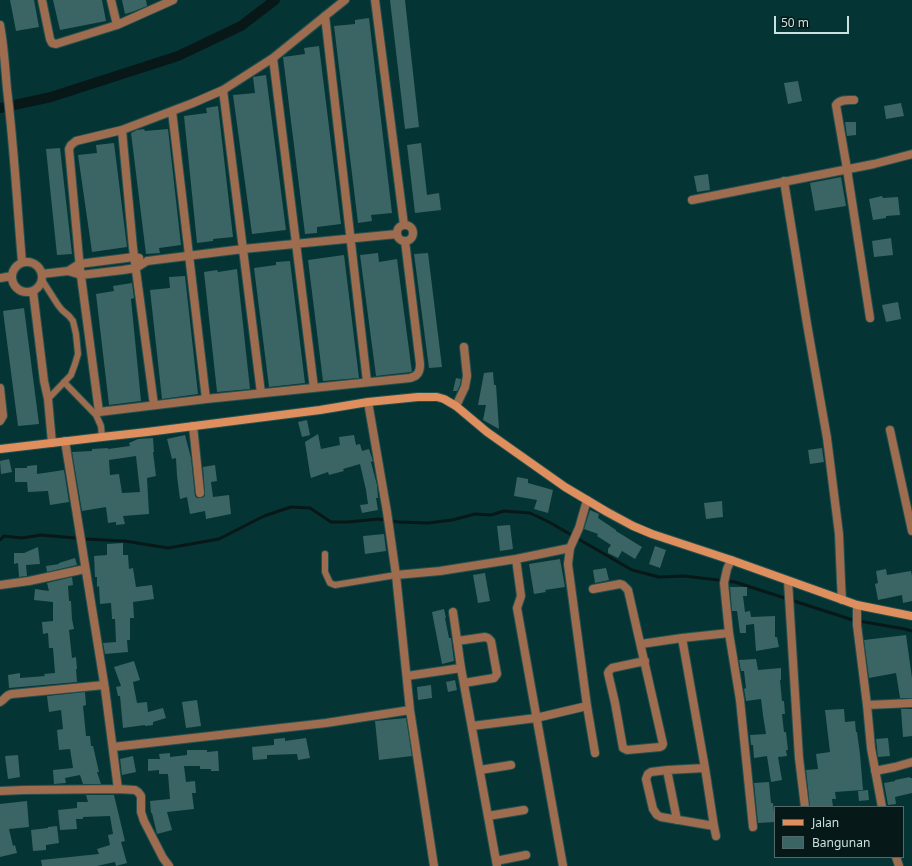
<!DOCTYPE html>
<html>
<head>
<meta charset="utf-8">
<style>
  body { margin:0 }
  #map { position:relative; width:912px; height:866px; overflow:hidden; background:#053434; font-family:"Noto Sans",sans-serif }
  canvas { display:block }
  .legend { position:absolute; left:774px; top:806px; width:130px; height:52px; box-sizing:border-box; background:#071818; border:1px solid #556868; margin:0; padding:5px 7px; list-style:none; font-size:12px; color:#cae1e0 }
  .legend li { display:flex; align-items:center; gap:8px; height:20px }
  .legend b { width:20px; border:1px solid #556868 }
  .scale { position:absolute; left:774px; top:16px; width:75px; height:18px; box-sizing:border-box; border:2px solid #cae1e0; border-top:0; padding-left:5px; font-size:12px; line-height:14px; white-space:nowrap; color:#cae1e0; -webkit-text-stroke:3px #071818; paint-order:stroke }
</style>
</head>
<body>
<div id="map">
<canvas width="912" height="866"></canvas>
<ul class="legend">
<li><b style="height:5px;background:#de8f5d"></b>Jalan</li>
<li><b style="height:11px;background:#3a6564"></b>Bangunan</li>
</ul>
<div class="scale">50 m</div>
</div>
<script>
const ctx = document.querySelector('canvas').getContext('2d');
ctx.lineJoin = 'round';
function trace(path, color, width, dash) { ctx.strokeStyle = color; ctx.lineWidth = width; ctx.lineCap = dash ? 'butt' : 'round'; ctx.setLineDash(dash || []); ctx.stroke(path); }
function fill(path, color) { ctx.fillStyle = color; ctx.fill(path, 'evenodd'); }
trace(new Path2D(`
  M84,539L125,541L168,548L219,539L264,516L291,507L310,508L331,522H348L379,519L399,522L428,523L452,520L475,514L491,515L504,511L530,513L549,522L632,570L659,577L684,576L735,582L853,620L905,629L912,631
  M0,540L4,536L22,538L41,535L75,538`), '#081818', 3);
trace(new Path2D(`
  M0,108L51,97L178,56L241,26L275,0`), '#081818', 10);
fill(new Path2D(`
  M10,0H34L39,27L16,31Z
  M53,0H102L106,21L60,30Z
  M122,0H146L147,6L132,12L125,14Z
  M390,0H405L419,127L405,129Z
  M369,18L392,213L371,215L372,221L358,223L334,26L355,24V20Z
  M319,46L341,224L317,227V233L305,234L283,57L305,54L304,48Z
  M266,75L286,230L252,234L233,95L255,93L253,77Z
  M798,81L802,101L788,104L784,83Z
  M901,103L904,116L886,119L884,106Z
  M218,106L233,237L213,239V241L197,243L184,116L207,113L206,108Z
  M845,122H856V135L847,136Z
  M144,129L145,131L168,129L181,245L159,248L160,253L146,254L131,133L137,130Z
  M114,143L127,247L92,252L78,155L97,153L96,145Z
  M421,143L427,195L439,193L441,210L415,213L407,145Z
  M60,148L72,254L57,255L46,149Z
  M708,174L710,190L697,192L694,176Z
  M841,177L846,206L815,211L810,183Z
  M882,196L883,198L898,197L900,215L886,216V218L873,220L869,199Z
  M891,238L893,255L874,257L872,241Z
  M378,253L379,262L397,259L411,365L412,371L411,372L376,376L360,255Z
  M428,253L442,367L429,368L414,254Z
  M344,255L359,378L323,381L308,260Z
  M290,261L305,383L269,387L254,268L276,265V262Z
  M237,269L250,389L217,392L204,272L217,270L218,272Z
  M185,276L198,394L162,399L150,290L170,288L169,277Z
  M132,283L134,298L131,299L141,401L109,405L96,294L114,291L113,286Z
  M898,302L901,319L886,322L882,305Z
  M24,308L39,424L18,426L3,311Z
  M493,372L494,385H496L499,429L483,420L486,405H478L484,373Z
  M456,378L461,379L460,385L457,391H453Z
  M307,420L310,435L302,437L298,422Z
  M318,434L321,449L340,445L339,437L354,435L356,445L360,444L362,451L369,449L373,461L371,462L377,485L378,498H376L378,510L362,513L360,505L368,504L366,490L360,464L343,469L344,471L329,475L328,472L311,478L310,474L305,442Z
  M185,435L191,458L195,496L197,498H201L204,497L205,495L203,467L215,465L217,481L211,482L213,497L229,495L231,514L206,519L205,511L190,514L187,497L180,499L177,476L176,458L172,459L167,439Z
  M153,438L154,452H153L156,476L147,478L149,514L123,516L125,524L116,525V522L108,523L106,507L82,511L72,452L92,451V449L108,448V449L130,446L129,443L138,439ZM136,456L140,492L122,493L119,474L110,475L109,460Z
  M822,448L824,462L810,464L808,450Z
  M9,459L12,472L1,474L0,461Z
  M37,465V474L64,470L69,502L50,505L48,491L28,492L27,482H15V468H27V466Z
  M517,477L528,479V483L553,490L548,513L534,509L537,500L514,496Z
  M722,501L723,517L706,519L704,503Z
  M590,510L599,514L598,518L616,530V531L642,547L635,559L622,551L618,558L608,553V549L611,545L597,536L598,534L584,529Z
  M510,525L513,549L500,551L497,526Z
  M384,534L386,551L365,554L363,536Z
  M123,543V555H128L129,569L133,568L136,587L152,585L154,599L133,602L134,618H130V640H127L128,652L105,654L103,643L116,642L115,619H112L111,603L100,604L99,586L97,587V577H95L94,556L107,555V544Z
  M655,546L666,550L660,568L649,564Z
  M38,547L40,564L26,565L27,576L19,577L18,563L14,564V553H24Z
  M75,558L77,565L47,572L46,566L59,564V563Z
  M560,559L565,587L545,590L546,592L534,594L529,564Z
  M606,568L609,580L595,583L593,570Z
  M886,569L887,575L911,571L912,576V601L903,603L902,595L878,600L875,584L878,583L876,571Z
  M485,573L490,601L478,603L473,575Z
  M72,577L73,585L68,586L69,601H71L72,619L74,629L69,630L72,658L76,657L77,669H76L77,682L9,688L8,675L20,673V678L45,676L44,674L55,673L53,648H49L48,633L43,634L42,622L53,621V602L34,600L35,589L49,591L47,583Z
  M730,587H747V596H743L745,612L750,611L751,617L775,616V637H777L779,647L756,651L754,624L746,625V633H740L737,611H732Z
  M444,609L446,618H445L449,638H451L454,661L442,664L432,612Z
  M906,635L912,678V698H900L896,673L869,678L864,640Z
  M756,659L758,670L781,668V680H780L782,701H784L785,714H782L784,732H786L788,750H786L787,756L778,757L782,780L771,782L767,756L754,758L753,745H751L750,735L766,734L763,715L761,699L746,701L744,689L746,688L744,671H741L739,660Z
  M134,661L140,680L133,682L137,703L147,702L148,712L163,708L166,718L153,722V725L145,726V725L123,728L120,696H118L116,687L121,686L114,667Z
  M455,680L457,690L448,692L446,682Z
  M431,685L432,698L418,700L417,687Z
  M85,692L86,705L83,706L86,736H90L91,746H93L99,772H97L101,784H83L80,775L65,778L66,783L54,784L53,770L73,768L70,749L59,750L57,730L63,729L61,710L49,712L47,696Z
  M197,700L201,726L186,728L182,702Z
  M844,709L845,722L855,721L856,732H857L860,754L863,790L835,792L836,799H832L833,807H810L806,770L818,769L816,754L830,752L825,710Z
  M901,709H912V736L903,737Z
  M406,718L412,756L379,760L375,721Z
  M285,738V741L306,738L310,758L298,760L297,754L267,755V759L253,760L252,747L274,745V739Z
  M888,738L890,756L878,757L876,739Z
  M187,750H207V752L218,751L219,771H211V769H200V766H184L186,782L195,781L196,793H192L194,809L167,812L172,830L157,834L152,813H151L150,801L170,799L168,774H159V770L148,771V759H160L159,754L170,753V757L187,755Z
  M18,755L20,777L8,779L5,756Z
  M133,756L136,772L122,775L120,759Z
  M910,777V778H912V793L895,797L896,804L888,805L884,783L895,781V780Z
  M769,782L771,803H773L775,822L758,823L754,783Z
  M868,790L869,800L859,801L858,791Z
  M86,795H114L125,841L121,842L127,863L116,866L115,862L97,866H42L41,860L99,854L97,849L110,845L108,835L113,834L110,816L83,817V819H76L77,829L60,830L58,810L77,808V802H88Z
  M27,801L29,827L9,829L13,846L15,845L17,853L0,857V804Z
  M57,826L59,843L46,845V850L33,851L31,830L48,828V827Z`), '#3a6564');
const service = new Path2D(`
  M42,280L58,305L62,310L69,316L73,321L76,334L78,354L75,364L71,375L48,399
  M64,382L96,415L101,426L102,437
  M325,554V572L330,583L335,585L396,575`);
const minor = new Path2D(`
  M42,0L50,39L52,43L56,44L117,25L173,0
  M111,0L117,25
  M345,0L325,16L273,58L223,90L193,103L122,130L76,141L71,145L69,149L80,269L83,291L99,412L206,399L410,378C418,376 420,372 420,364L405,241
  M375,0L404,225
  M325,16L367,382
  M0,25C4,46 5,67 7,89C14,146 17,204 22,262
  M273,58L314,388
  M223,90L261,393
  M854,100C848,100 840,99 836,105L847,169L870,318
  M172,111L206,399
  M122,130L133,248L154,405
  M784,181L807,324L827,438L839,534L841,582L842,600
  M692,200L874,164L912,154
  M397 233a8 8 0 1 1 16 0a8 8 0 1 1-16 0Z
  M12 277a15 15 0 1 1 30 0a15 15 0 1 1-30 0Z
  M68,271L81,275L123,270L136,268L147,261L243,249L397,234
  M42,274L68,271L79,264L134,257L139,258
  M0,278L12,276
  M33,291L44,381L48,399L52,443
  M0,388L3,416L0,421
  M368,402L387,512L396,575L410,710L434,866
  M456,406L465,387L467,376L464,347
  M193,426L200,493
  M890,430L912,531
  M65,441L105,689L118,789
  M516,559L521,596L517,608L563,866
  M731,560L727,569L724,583L729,633L740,700L753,827
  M396,575L440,571L516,559L570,548
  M788,581L799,758L805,807
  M0,585L29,581L85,569
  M593,589L620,584L623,585L628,590L663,744L662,746L660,747L627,750L623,748L615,703L608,673L609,671L612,668L645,661
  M857,605V625L867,705L871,748L882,807
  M453,612L461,668L497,866
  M682,638L705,768L714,826L661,817L657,815L653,809L646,779L648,774L651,772L667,770L705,768
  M457,641L485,637L488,638L491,641L497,674L494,678L464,683
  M641,644L682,638L729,633
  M407,676L461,668
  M0,702C6,699 5,695 12,694L104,685
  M867,705L912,703
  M587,706L568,564L570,548L579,528L587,500
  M472,726L536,718L587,706L595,753
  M113,747L326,723L410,710
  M480,770L511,765
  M667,770L677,820
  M875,771L895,767L912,762
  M0,791L24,790L118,789L135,790L138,792L141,796V812L144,821L163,858L169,866
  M488,816L524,810
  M714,826L716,836
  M896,857L899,866
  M496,861L526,855`);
const secondary = new Path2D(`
  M0,449L102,437L147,432L320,410L368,402L418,397H437L444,399L456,406L487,432L565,487L607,512L633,526L652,534L731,560L857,605L912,616`);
trace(service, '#255050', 8);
trace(minor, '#255050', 10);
trace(secondary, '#255050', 10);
trace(service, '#9e6c4e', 6);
trace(minor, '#9e6c4e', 8);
trace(secondary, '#de8f5d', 8);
</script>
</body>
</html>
